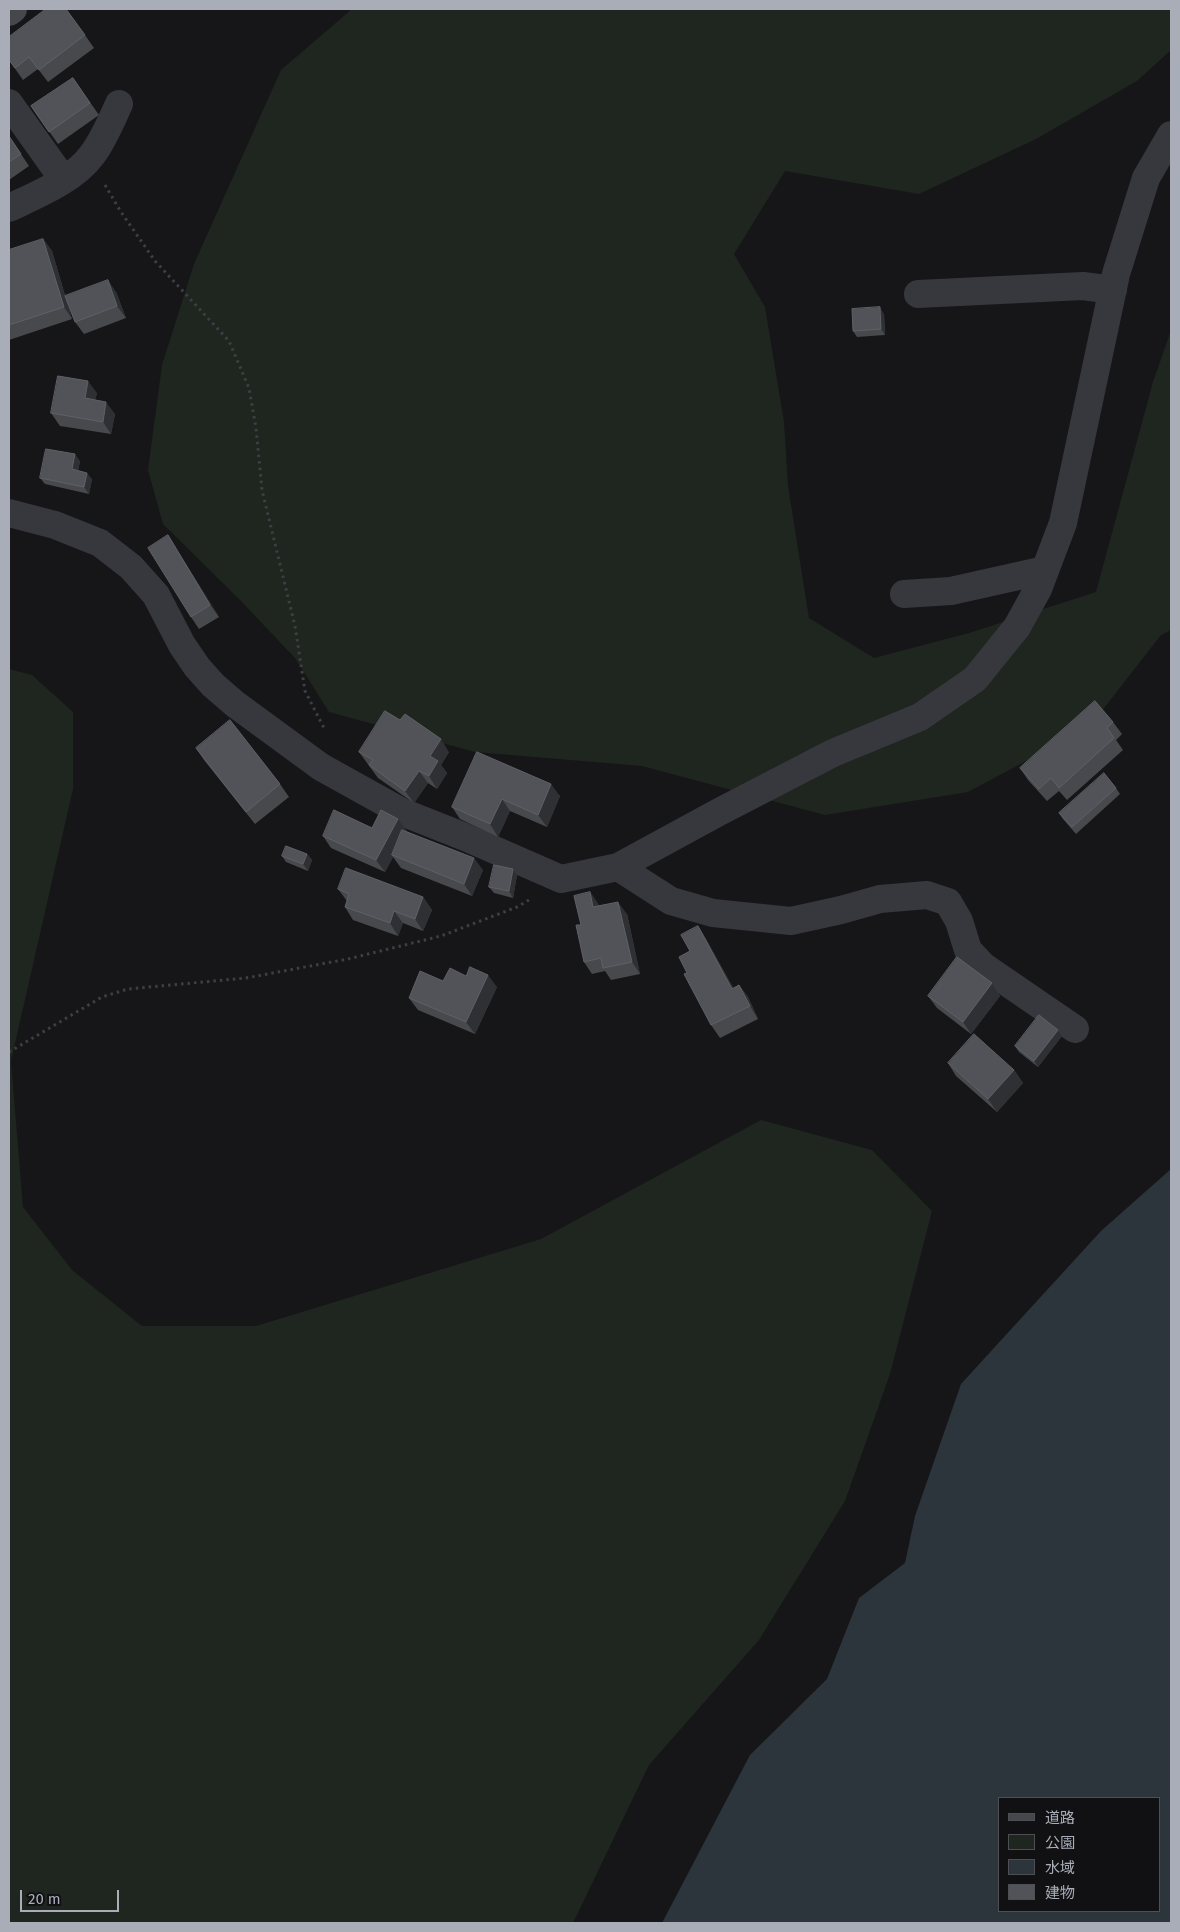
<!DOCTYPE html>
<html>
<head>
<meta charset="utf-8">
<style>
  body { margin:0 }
  #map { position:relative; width:1180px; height:1932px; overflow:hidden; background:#161618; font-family:"Fira Sans","Noto Sans JP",sans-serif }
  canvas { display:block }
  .frame { position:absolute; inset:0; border:10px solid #a8adb8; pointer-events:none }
  .legend { position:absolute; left:998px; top:1797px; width:162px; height:115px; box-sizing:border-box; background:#111113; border:1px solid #4d4f55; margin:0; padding:6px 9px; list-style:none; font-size:15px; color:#a8adb8 }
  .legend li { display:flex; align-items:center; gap:10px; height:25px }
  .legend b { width:25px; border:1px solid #4d4f55 }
  .scale { position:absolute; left:20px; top:1890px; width:99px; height:22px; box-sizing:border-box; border:2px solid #a8adb8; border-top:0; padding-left:6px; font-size:15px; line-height:18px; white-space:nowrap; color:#a8adb8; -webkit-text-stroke:4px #111113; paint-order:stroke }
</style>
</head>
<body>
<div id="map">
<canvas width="1180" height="1932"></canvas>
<div class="frame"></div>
<ul class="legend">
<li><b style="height:6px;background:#45474d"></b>道路</li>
<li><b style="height:14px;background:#1e261f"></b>公園</li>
<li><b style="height:14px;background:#2c353c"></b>水域</li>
<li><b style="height:14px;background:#525359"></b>建物</li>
</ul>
<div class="scale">20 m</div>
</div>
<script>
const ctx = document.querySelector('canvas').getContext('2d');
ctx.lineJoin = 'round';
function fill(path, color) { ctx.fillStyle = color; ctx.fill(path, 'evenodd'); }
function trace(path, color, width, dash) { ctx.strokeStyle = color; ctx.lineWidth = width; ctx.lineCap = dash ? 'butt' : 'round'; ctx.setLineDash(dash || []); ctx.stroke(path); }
fill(new Path2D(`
  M352,9H1171V50L1137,81L1036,139L919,194L785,171L734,254L765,307L784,422L788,486L809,618L874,658L969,633L1096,592L1153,382L1171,330V630L1161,635L1101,712L1026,761L968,792L825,815L642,766L475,752L329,712L295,658L240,600L163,524L148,470L162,365L194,264L281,70Z
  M9,669L32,675L73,712V789L11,1061L23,1207L72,1270L142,1326H256L541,1239L761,1120L872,1150L932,1211L890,1374L845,1501L759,1640L649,1765L573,1923H9Z`), '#1e261f');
fill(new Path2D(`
  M1171,1169V1923H662L750,1755L827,1679L859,1598L905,1563L915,1516L961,1384L1101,1231ZM999,1798H1159V1911H999Z`), '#2c353c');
trace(new Path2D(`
  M105,185L121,212L155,261L229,341L249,388L256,428L262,490L295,626L305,691L325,730
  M9,1052L102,997L128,989L246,978L348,959L441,936L517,907L529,900`), '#3d3f44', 3, [2.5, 4]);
trace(new Path2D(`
  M9,103L63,179
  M9,208C36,195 74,180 92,155C103,141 111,121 119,104
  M918,294L1083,286L1113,290
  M9,513L55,525L100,543L131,567L156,595L182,645L197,667L213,685L235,704L321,767L402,812L465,837L561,879L618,867L719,812L833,753L920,717L975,679L1017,627L1038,589L1063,523L1116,274L1146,178L1171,135
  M904,594L951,591L1045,570
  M618,867L671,901L713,913L791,921L841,910L880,899L927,895L948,902L959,921L968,950L983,966L1075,1029`), '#37383d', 28);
trace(new Path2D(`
  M9,12L13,9`), '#45474d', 28);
fill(new Path2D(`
  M85,35L94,48L48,82L38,69L23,80L9,60Z
  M73,78L99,115L58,144L31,106Z
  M9,136L29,166L9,180Z
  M43,239L52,251L72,319L9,340V250Z
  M116,292L126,318L84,334L75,322Z
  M884,314L885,335L857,337L853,331Z
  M97,393L95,400L115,414L111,434L60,426L51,413Z
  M80,461L78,471L92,479L89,494L45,484L40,478Z
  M168,535L176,548L219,617L199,629L191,617Z
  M1113,722L1122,734L1116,740L1123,750L1067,800L1059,791L1047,801L1028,780L1020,768Z
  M196,748L280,784L289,797L255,824L204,760Z
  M359,752H449L441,765L447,773L437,789L428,783L414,803L378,778Z
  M477,752L560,796L547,827L510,811L498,837L460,819L452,807Z
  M1116,788L1120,794L1076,834L1063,819L1059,813Z
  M372,828L406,831L483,870L472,896L401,868L393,857L385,872L331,848L323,836Z
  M307,854L312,860L308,871L286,862L282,856Z
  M513,869L517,875L513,898L494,893L489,887Z
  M338,889L423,897L432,910L423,931L403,923L398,936L353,920L345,907L347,901Z
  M590,892L598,904L599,906L627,914L640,974L611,980L605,971L592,974L584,962L581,925Z
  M698,926L706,939L733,988L739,985L748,997L758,1019L720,1038L711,1025L687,973L690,951Z
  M466,976L497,987L475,1034L418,1010L409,998L443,981Z
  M992,983L1000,996L971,1034L937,1008L928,996Z
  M1058,1030L1062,1036L1038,1067L1019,1052L1015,1046Z
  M948,1063L1014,1070L1023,1083L997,1112L956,1076Z`), '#47494d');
fill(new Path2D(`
  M43,239L52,251L72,319L64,307Z
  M108,280L116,292L126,318L117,306Z
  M880,307L884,314L885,335L881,329Z
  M88,381L97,393L93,410L85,398Z
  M106,402L115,414L111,434L103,422Z
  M75,454L80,461L77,476L72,469Z
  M87,473L92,479L89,494L84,487Z
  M168,535L176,548L219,617L210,605Z
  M441,739L449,752L441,765L447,773L437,789L429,776L430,756Z
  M419,771L428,783L414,803L405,791Z
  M551,784L560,796L547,827L538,815Z
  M502,799L510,811L498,837L490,824Z
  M398,819L407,831L392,855L393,857L385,872L376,860Z
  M307,854L312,860L308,871L303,864Z
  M474,858L483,870L472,896L464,884Z
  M513,869L517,875L513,898L509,891Z
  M590,892L598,904L601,920L593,907Z
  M423,897L432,910L423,931L415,919Z
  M618,902L627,914L640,974L632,962Z
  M394,911L403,923L398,936L390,923Z
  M698,926L706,939L741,1001L732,989Z
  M488,975L497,987L475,1034L466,1022Z
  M992,983L1000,996L971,1034L963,1022Z
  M739,985L748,997L758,1019L750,1006Z
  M1058,1030L1062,1036L1038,1067L1034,1061Z
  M1014,1070L1023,1083L997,1112L988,1099Z`), '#2f3033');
const building = new Path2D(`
  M46,9H66L85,35L39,70L29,57L15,68L9,60V37Z
  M73,78L90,103L49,132L31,106Z
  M9,136L21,154L9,162Z
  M43,239L64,307L9,325V250Z
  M108,280L117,306L75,322L65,296Z
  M880,307L881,329L853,331L852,309Z
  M58,376L88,381L85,398L106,402L103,422L51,413Z
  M46,449L75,454L72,469L87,473L84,487L40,478Z
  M168,535L210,605L191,617L148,548Z
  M1095,701L1113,722L1107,728L1114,738L1059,788L1051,778L1039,789L1020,768Z
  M385,711L400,720L405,714L441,739L430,756L438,761L429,776L419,771L405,791L369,765L373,760L359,752Z
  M230,720L280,784L246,812L196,748Z
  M477,752L551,784L538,815L502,799L490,824L452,807Z
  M1104,773L1116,788L1072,827L1059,813Z
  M334,810L372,828L381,810L398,819L376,860L323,836Z
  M402,830L474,858L464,884L392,855Z
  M286,846L307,854L303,864L282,856Z
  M494,865L513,869L509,891L489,887Z
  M346,868L423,897L415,919L394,911L390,923L345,907L349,894L338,889Z
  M590,892L593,907L618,902L632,962L603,968L601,958L584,962L576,925H581L574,896Z
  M698,926L732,989L739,985L750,1006L711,1025L684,974L687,973L679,957L690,951L681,935Z
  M957,957L992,983L963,1022L928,996Z
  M470,967L488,975L466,1022L409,998L420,971L443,981L450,968L466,976Z
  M1039,1015L1058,1030L1034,1061L1015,1046Z
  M974,1034L1014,1070L988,1099L948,1063Z`);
fill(building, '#525359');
trace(building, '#5f6168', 1);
</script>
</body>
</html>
